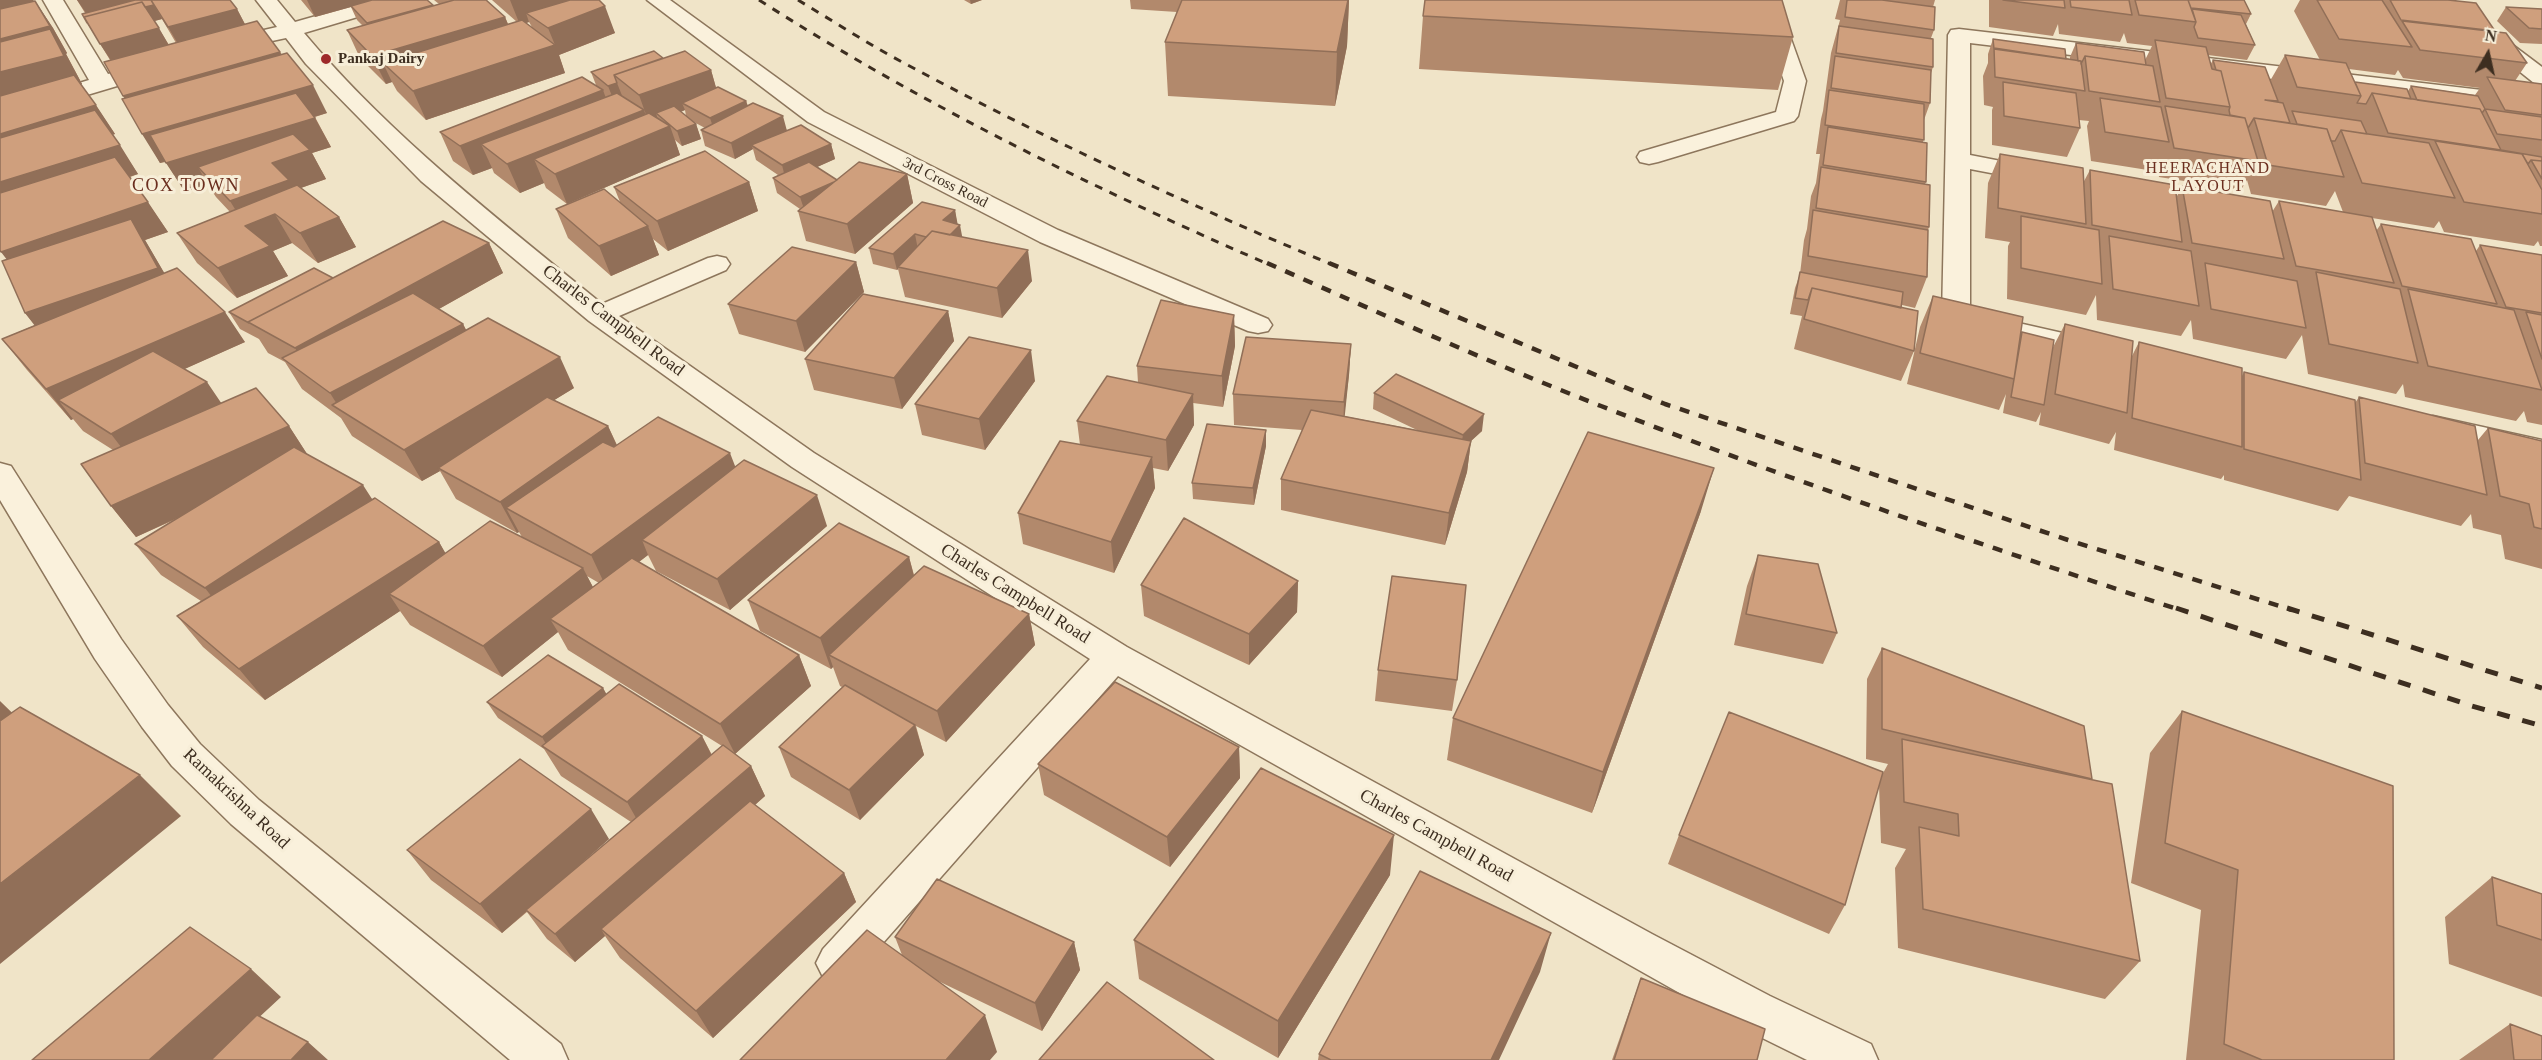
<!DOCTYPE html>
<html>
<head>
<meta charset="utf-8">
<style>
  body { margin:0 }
  #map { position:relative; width:2542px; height:1060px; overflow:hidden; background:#f0e4c8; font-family:"Times New Roman",serif }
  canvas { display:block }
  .north { position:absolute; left:2458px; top:24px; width:60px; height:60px; -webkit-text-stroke:4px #f7eed8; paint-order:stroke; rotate:9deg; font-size:16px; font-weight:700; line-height:24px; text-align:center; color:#3d2e20 }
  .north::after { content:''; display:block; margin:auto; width:21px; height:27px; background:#3d2e20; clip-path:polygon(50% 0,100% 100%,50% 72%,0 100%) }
</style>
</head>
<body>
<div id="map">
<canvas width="2542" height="1060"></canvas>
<div class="north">N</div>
</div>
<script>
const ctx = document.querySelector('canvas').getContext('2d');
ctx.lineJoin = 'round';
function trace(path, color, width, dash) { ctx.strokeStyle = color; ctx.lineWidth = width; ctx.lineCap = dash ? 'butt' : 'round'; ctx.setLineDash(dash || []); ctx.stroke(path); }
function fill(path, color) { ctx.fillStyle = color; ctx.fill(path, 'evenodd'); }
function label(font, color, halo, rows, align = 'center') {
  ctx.font = font + ' "Times New Roman",serif'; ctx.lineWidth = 6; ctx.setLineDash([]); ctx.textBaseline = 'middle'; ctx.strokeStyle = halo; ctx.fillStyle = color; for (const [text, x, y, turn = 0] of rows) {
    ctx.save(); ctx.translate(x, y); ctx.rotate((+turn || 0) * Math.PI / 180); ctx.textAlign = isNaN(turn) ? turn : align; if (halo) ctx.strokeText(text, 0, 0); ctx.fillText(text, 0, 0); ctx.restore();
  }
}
const minor = new Path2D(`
  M43,0H63L108,74L156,60L164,62L167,67L164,72L0,121V107L89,80Z
  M256,0H277L295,22L372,0H404L401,4L304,33C390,136 498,219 602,304L708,258L717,256L726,258L730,264L726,270L619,316L814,453L1127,647L1652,934L1770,996L1871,1044L1878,1060H1807L1738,1026L1118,676L853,977L838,983L823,977L816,963L823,949L1090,659L792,467L589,321L421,181L306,64L286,38L272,41L264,40L261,35L264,30L277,27Z
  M647,0H670L824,112L1058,230L1268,319L1272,325L1268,331L1258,333L1248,331L1040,242L808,122Z
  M1757,0H1777L1806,81L1798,116L1794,121L1658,162L1649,164L1640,162L1637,157L1640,152L1776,112L1784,81Z
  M2430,0H2453L2542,67V85L2534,83Z
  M1959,29L2542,97V111L1970,43V155L2047,170L2050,175L2047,180L2038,182L1970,169V312L2111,344L2115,350L2111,356L2101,359L1946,323L1942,317L1948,35L1951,30Z
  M2433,416L2542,440V460L2422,433L2418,426L2422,419Z
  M0,463L11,466L121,639L168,705L200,744L259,800L561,1044L568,1060H510L231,824L172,766L142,727L95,659L0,500Z`);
trace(minor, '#8d765c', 3);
fill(minor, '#faf1dc');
trace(new Path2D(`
  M759,0C923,105 1091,187 1270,265
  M798,0C833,21 868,44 904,63C1043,138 1187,204 1333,265`), '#3d2e20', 3, [8, 8]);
trace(new Path2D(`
  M1267,263C1377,312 1488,362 1601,406C1791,481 1986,546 2180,610
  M1329,263L1665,404L2068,540L2292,610`), '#3d2e20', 4.5, [10, 10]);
trace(new Path2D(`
  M2176,608L2472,706L2542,726
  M2287,608L2542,688`), '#3d2e20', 5, [13, 13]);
fill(new Path2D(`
  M0,0L35,1L53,28L67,53L66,54L82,84H81L115,134L112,135L138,174L130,177L168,232L145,240L164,273L245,342L184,369L221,403L289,426L307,454L372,499L439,542L445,553L522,537L519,532L517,533L456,499L440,471L422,481L352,436L341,418L302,389L285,362L268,353L259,339L240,329L229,312L333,278L489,243L503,273L439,309L463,324L466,330L574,388L554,400L608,426L617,445L735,467L827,526L730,610L656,571L648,555L639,562L799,655L811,686L735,754L751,766L765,796L755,805L844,873L856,902L713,1038L620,958L605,936L575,962L547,939L527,912L502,933L431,880L407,850L609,839L577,867L631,822L561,776L544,749L498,718L487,702L603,688L606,694L702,736L712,755L722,746L568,650L558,632L502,677L410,625L400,611L265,700L203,647L177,616L201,601L161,575L135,544L174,520L136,537L111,506L113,450L83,431L73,419L71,420L27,370L2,339L35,325L25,313L7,259ZM587,576L599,583L593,587Z
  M77,0H230L237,9L245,24L280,52L327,113L315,117L331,147L312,153L326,179L301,188L339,217L356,247L318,263L292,243L273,251L288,276L237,298L197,263L177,233L230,212L216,197L208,185L185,192L166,162L160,163L125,98L110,60L82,14L85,13ZM162,19L176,43L169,45L154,21Z
  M301,0H427L433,6L439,4L434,0H487L488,2L505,17L508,24L517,22L492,0H599L615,33L559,55L565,73L426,120L397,91L392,82L386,84L360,58L347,30L363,26L357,20L351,7L315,17ZM529,22L532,27L526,23Z
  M964,0H982L971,4Z
  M1130,0H1349L1347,46L1335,106L1168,96L1165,42L1177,12L1131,9Z
  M1840,0H1935L1933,7L1934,30L1931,38L1933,67L1931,73L1930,103L1924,120L1923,142L1926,182L1925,184L1929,227L1928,230L1927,277L1915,308L1902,305L1901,308L1914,351L1901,381L1794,349L1802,316L1790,314L1795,288L1800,274L1804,240L1807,229L1811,196L1816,183L1820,154H1816L1821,119L1823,111L1831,53L1840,20L1835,19Z
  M1989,0H2244L2251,14L2246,24L2255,45L2247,60L2208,55L2210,65L2213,60L2270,81L2285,55L2320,60L2294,11L2300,0H2448L2495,31L2494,32L2527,63L2515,81L2542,84V246H2540L2538,241L2534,246L2444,232L2439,221L2434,228L2372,218L2376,231L2381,224L2476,251L2480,245L2542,255V425L2527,422L2524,411L2516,421L2405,397L2403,384L2396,394L2308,374L2302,335L2286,359L2193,339L2191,320L2181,336L2097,320L2096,295L2086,315L2007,299L2008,246L2010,242L1985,238L1988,183L2000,154L2083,183L2090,170L2176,198L2182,186L2272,212L2279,201L2343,212L2335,191L2326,206L2251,194L2247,180L2241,190L2159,177L2157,165L2154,171L2091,161L2087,126L2089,121L2079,120L2080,128L2067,157L1992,145V110L1993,107L1984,105L1983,76L1988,63V54L1993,39L2070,59V57L2076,43L2145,60L2152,46L2127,43L2124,33L2120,42L2059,34L2058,24L2053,36L1989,27ZM2349,69L2395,75L2398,70L2403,78L2480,88L2475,95L2411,86L2408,91L2355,82Z
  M2506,7L2542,9V44L2520,43L2497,21Z
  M1423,16L1793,37L1778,90L1419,69Z
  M663,58L711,70L716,88L746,101L748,106L787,130L831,144L835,159L817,167L837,180L907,174L913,203L855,254L806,241L798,211L800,209L777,193L773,178L778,175L756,160L753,149L735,159L705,146L701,130L705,128L692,121L696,124L701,139L682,146L675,140L680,155L567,204L546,188L544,183L520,193L494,173L492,168L473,175L453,161L440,132L596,85L591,72ZM685,110L686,116L681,112Z
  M749,182L758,211L668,251L653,239L659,255L611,276L568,238L556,209L620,202L614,187Z
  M955,210L957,224L962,237L1032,281L1002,318L905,297L898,269L897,270L873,264L869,248Z
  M856,262L864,292L805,352L739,334L728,304Z
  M1933,296L2020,336L2022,332L2052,349L2065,324L2132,356L2139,342L2242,376L2244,372L2355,403L2359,397L2478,440L2488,428L2542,441V569L2505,559L2501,535L2473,528L2471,514L2461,526L2349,496L2338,511L2224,480V475L2221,479L2114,450L2116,432L2109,444L2039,425L2041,412L2036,422L2003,413L2006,394L1999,410L1907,384L1920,327Z
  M948,311L954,341L902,409L814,390L805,359Z
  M1234,315L1235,346L1223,407L1193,403L1194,425L1168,471L1153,468L1155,488L1114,573L1023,544L1018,513L1080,445L1077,421L1138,383L1137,366Z
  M1351,344L1349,375L1344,416L1417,430L1373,409L1374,393L1482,431L1471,441L1467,472L1445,545L1281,510V479L1302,430L1234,425L1233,394Z
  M1035,381L985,450L922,435L915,404Z
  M1266,430V446L1254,505L1193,499L1192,483Z
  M1701,511L1592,813L1447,760L1453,718Z
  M1758,555L1837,633L1823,664L1734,645L1747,586Z
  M909,557L914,575L1029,614L1035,645L946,742L916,726L924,755L860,820L791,777L779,747L842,687L840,686L833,667L831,669L760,631L748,600Z
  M1298,581L1297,612L1249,665L1144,616L1141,585Z
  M1882,648L2092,779L2091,780L2140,961L2105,999L1898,948L1895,868L1906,849L1881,843L1879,784L1845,905L1829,934L1668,864L1679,835L1881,777L1888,764L1866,759L1867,679Z
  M1378,670L1457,680L1452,711L1375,701Z
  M2182,711L2394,1060H2186L2201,910L2131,883L2150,753Z
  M1239,747L1240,778L1170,867L1044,795L1038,764Z
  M1390,875L1278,1058L1139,979L1134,940Z
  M2492,877L2542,894V997L2449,964L2445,917Z
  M895,937L1074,942L1080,970L1042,1031L936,980L997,1052L902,955Z
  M1641,978L1757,1060H1612L1631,1006Z
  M2510,1024L2542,1060H2459Z
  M1319,1054L1331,1060H1318Z`), '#b2896c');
fill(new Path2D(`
  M0,0H33L34,1L0,10Z
  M77,0H139L86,13Z
  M307,0H376L315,17Z
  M510,0H586L526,13L529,22L520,25Z
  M970,0H982L971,4Z
  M1348,0H1349L1347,46L1335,106L1337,52Z
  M35,1L53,28L67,53L66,54L82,84L0,106V39Z
  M154,5L162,19L96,37L87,23Z
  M605,6L615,33L559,55L565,73L426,120L413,91L555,45L548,28Z
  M237,9L251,36L184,54L168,27Z
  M505,17L516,44L383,63L392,82L386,84L372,56Z
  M159,28L175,56L118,71L100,44Z
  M280,52L295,80L141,124L123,96Z
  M711,70L719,98L682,103L685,110L662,118L656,113L658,120L649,123L639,95Z
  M617,83L623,98L614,101L608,86Z
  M313,85L327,113L160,163L142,134Z
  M603,90L613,118L481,144L492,168L473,175L460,146Z
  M746,101L751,116L715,133L710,118Z
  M96,105L115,134L0,169V134Z
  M644,110L652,134L670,126L680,155L567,204L555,174L534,159L544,183L520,193L507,164Z
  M783,116L787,131L751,145L753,149L735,159L731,143Z
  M315,118L331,147L312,153L326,179L295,190L275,214L292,243L273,251L288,276L237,298L218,268L260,250L230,201L198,167L208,185L185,192L166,163Z
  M696,124L701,139L682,146L677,131Z
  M831,144L835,159L786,181L782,165Z
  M120,145L138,174L0,218V182Z
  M907,174L913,203L855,254L847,224Z
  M838,180L805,212L800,197Z
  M749,182L758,211L668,251L657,221Z
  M148,202L168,232L145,240L179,298L49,344L25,313L24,282L1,252Z
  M955,210L958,226L943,220Z
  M339,217L356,247L318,263L300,233Z
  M960,225L963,241H943Z
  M648,226L659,255L611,276L599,246Z
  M915,234L918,250L898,267V269L897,270L893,254Z
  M489,243L503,273L314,379L295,348Z
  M1028,250L1032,281L1002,318L997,288Z
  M856,262L864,292L805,352L796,321Z
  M948,311L954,341L902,409L894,378Z
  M225,312L245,342L82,415L58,400L73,419L71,420L46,389Z
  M1234,315L1235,346L1223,407L1222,376Z
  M463,324L479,355L340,409L330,393Z
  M1351,344L1349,375L1343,433L1344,402Z
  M1031,350L1035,381L985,450L979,419Z
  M560,357L574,388L441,470L438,468L440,471L422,481L404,450Z
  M207,382L228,413L135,465L111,434Z
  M1193,394L1194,425L1168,471L1166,440Z
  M1484,414L1482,431L1471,441L1467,472L1445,545L1449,513L1463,435Z
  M289,426L309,457L136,537L111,506Z
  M608,426L622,457L506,508L519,532L517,533L500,502Z
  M1266,430V446L1254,505L1253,488Z
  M730,453L742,484L642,540L648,555L606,587L591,555Z
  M1152,457L1155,488L1114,573L1111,542Z
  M1714,468L1701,511L1592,813L1603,772Z
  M363,485L383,516L230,620L205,588Z
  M817,495L827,526L730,610L717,579Z
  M439,542L457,573L389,594L400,611L265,700L239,669Z
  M909,557L917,588L829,655L833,667L831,669L820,638Z
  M583,568L599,599L550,619L558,632L502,677L483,646Z
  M1298,581L1297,612L1249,665V634Z
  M1029,614L1035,645L946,742L937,711Z
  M799,655L811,686L735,754L720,724Z
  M603,688L612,704L550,751L542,737Z
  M0,701L36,736L0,763Z
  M915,725L924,755L860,820L849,790Z
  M702,736L717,766L644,832L627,802Z
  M1239,747L1240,778L1170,867L1167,837Z
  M751,766L765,796L607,935L601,929L605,936L575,962L555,934Z
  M140,775L181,816L0,964V884Z
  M591,809L609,839L502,933L480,904Z
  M1394,835L1390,875L1278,1058V1021Z
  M844,873L856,902L713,1038L696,1011Z
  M1551,933L1540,972L1499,1060H1491Z
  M1074,942L1080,970L1042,1031L1035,1003Z
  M251,969L281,997L213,1060H149Z
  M985,1015L997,1052L990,1060H946Z
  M308,1042L328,1060H291Z`), '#916f58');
const building = new Path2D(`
  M135,0H152H151L154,5L145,7L142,2L84,17L87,23L82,14Z
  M151,0H230L237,9L168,27Z
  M372,0H427L433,5L367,23L351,6Z
  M454,0H486L505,17L372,56L347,30Z
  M570,0H599L605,6L548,28L526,13Z
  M1182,0H1348L1337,52L1165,42Z
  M1425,0H1782L1793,37L1423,16Z
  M1847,0H1882L1935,7L1934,30L1845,17Z
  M2003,0H2064L2065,8Z
  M2070,0H2129L2132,15L2071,7Z
  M2135,0H2188L2196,22L2139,15Z
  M2188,0H2244L2251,14L2191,8Z
  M2317,0H2382L2412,47L2339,39Z
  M2390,0H2448L2476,3L2495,31L2401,20Z
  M35,1L50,26L0,39V9Z
  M142,2L159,28L100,44L84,17Z
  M2506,7L2542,9V29L2529,28Z
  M2192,9L2241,15L2255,45L2198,38L2194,27L2196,22Z
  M522,20L555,45L413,91L383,63Z
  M257,21L280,52L123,96L104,62Z
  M2402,21L2506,33L2527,63L2420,50Z
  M1839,26L1933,39V67L1836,53Z
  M50,29L64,56L0,72V42Z
  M1993,39L2065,49L2066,59L1994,49Z
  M2155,40L2206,47L2212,69L2221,71L2230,107L2166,98Z
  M2076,43L2144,52L2146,65L2085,56L2081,64V61H2078Z
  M1994,48L2081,61L2085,91L1995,77Z
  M654,51L663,58L614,75L617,83L608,86L591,72Z
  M685,51L711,70L639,95L614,75Z
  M287,53L313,85L142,134L122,99Z
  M2285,55L2346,63L2361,96L2297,87Z
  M1835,56L1931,70L1930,103L1831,88Z
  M2085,56L2153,66L2160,102L2089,91Z
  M2213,60L2265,67L2278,101L2265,100L2283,103L2290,123L2254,118L2248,128L2245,118L2230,115L2229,110L2230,107L2221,71L2216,70Z
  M74,75L96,105L0,134V96Z
  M582,77L603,90L460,146L440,132Z
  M2487,77L2542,84V115L2505,110Z
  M2003,82L2076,93L2080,128L2004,116Z
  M2355,82L2407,89L2411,99L2372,93L2366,104L2357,103L2361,96Z
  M2411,86L2478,96L2485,109L2482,113L2480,109L2417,100Z
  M718,87L746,101L710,118L682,103Z
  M1829,90L1924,104V140L1825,125Z
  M296,93L315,118L166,163L150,135Z
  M617,93L644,110L507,164L481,144Z
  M2372,93L2480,109L2501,150L2388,133Z
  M2100,98L2161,107L2169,142L2105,132Z
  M753,103L783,116L731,143L701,130Z
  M674,106L696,124L677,131L656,113Z
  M2165,106L2245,118L2258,161L2174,148Z
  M2485,109L2542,117V140L2497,134Z
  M95,110L120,145L0,182V138Z
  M2292,111L2361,121L2367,134L2341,130L2335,141H2331L2327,129L2297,124Z
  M649,113L670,126L555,174L534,159Z
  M2254,118L2327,129L2344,177L2268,165Z
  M801,125L831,144L782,165L751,145Z
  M1828,127L1927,143L1926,182L1823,165Z
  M2341,130L2429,143L2455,198L2362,183Z
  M293,134L310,150L272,163L289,180L230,201L198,167Z
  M2435,141L2522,154L2542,190V214L2464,202Z
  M2501,150L2542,157V161L2531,160L2528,164L2522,154Z
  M705,151L749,182L657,221L614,187Z
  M2000,154L2083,168L2086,224L1998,208Z
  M115,157L148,202L1,252L0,250V193Z
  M2531,160L2542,161V179Z
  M809,162L837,180L834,182L800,197L773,178Z
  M859,162L907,174L847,224L798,211Z
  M1821,167L1930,185L1929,227L1816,208Z
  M2090,170L2175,185L2182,242L2092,225Z
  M297,185L339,217L300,233L275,214L245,226L270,246L218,268L177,233Z
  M2182,186L2270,201L2284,259L2192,243Z
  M604,189L648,226L599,246L556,209Z
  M2279,201L2372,217L2394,283L2296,266Z
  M922,202L955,210L943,220L960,225L950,235L932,231L926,237L915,234L893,254L869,248Z
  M1813,210L1928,230L1927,277L1808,256Z
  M2021,216L2099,230L2102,284L2021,268Z
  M131,219L158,268L25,313L2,261Z
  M443,221L489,243L295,348L248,322Z
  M2381,224L2471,239L2497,304L2402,286Z
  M932,231L1028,250L997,288L898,267Z
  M2109,236L2191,251L2199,306L2113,289Z
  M2480,245L2542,255V313L2506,307Z
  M792,247L856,262L796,321L728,304Z
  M2205,263L2297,281L2306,328L2211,309Z
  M177,268L225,312L46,389L2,339Z
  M314,268L333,278L248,322L249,323L229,312Z
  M1800,272L1903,292L1901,308L1812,288L1808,300L1795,298Z
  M2316,272L2400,289L2418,363L2329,344Z
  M1812,288L1918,311L1914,351L1804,319Z
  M2408,289L2514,310L2542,390L2428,366Z
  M413,293L463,324L330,393L282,358Z
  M863,294L948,311L894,378L805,359Z
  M1933,296L2023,317L2014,379L1920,353Z
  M1161,300L1234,315L1222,376L1137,366Z
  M2526,312L2542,315V359Z
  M488,318L560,357L404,450L332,405Z
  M2065,324L2133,341L2127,413L2055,394Z
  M2022,332L2054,340L2044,405L2011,397Z
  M969,337L1031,350L979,419L915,404Z
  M1246,337L1351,344L1344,402L1233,394Z
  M2139,342L2242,368V447L2132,418Z
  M153,351L207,382L111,434L58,400Z
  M2244,372L2355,400L2361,480L2244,449Z
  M1396,374L1484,414L1463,435L1374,393Z
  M1107,376L1193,394L1166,440L1077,421Z
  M256,388L289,426L111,506L81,464Z
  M547,397L608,426L500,502L438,468Z
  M2359,397L2475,426L2487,495L2365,463Z
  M1311,410L1471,441L1449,513L1281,479Z
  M658,417L730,453L591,555L506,508L603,442L614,447Z
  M1207,424L1266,430L1253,488L1192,483Z
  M2488,428L2542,441V529L2534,527L2529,504L2500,496Z
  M1588,432L1714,468L1603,772L1453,718Z
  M1060,441L1152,457L1111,542L1018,513Z
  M294,447L363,485L205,588L135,544Z
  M744,460L817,495L717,579L642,540Z
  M375,498L439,542L239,669L177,616Z
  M1184,518L1298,581L1249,634L1141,585Z
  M490,521L583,568L483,646L389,594Z
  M839,523L909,557L820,638L748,600Z
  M1758,555L1818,564L1837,633L1746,614Z
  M632,558L799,655L720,724L550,619Z
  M924,566L1029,614L937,711L829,655Z
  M1392,576L1466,585L1457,680L1378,670Z
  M1882,648L2084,726L2092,779L1882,729Z
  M548,655L603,688L542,737L487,702Z
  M1115,682L1239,747L1167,837L1038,764Z
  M619,684L702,736L627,802L542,746Z
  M845,685L915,725L849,790L779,747Z
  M20,707L140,775L0,884V721Z
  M2182,711L2393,786L2394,1060H2262L2224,1044L2238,870L2165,843Z
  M1729,712L1883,772L1845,905L1679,835Z
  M1902,739L2112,784L2140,961L1923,909L1919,827L1959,836L1958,814L1904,802Z
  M723,745L751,766L555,934L526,910Z
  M520,759L591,809L480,904L407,850Z
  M1261,768L1394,835L1278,1021L1134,940Z
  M750,801L844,873L696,1011L601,929Z
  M1420,871L1551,933L1491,1060H1331L1319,1054Z
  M2492,877L2542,894V940L2497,925Z
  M937,879L1074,942L1035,1003L895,937Z
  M190,927L251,969L149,1060H32Z
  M867,930L985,1015L946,1060H740Z
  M1641,978L1765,1029L1757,1060H1614Z
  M1107,982L1214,1060H1039Z
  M257,1015L308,1042L291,1060H211Z
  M2510,1024L2542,1036V1060H2514Z`);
fill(building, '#cf9f7d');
trace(building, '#916f58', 1.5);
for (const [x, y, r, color] of [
  [326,59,6,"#9e2a2b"]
]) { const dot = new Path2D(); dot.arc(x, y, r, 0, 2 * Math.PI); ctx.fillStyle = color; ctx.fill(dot); trace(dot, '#f7eed8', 2); }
label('bold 15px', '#3d2e20', '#f7eed8', [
  ["Pankaj Dairy",338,59]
], 'left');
label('15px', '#3d2e20', '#f7eed8', [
  ["3rd Cross Road",945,183,27]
]);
ctx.letterSpacing = '1.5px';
label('16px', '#6b2e1e', '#f7eed8', [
  ["HEERACHAND",2208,169],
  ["LAYOUT",2208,187]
]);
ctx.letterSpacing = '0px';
ctx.letterSpacing = '1.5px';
label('18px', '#6b2e1e', '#f7eed8', [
  ["COX TOWN",186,186]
]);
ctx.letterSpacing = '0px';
label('18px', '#3d2e20', '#f7eed8', [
  ["Charles Campbell Road",613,321,37],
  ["Charles Campbell Road",1015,594,32],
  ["Ramakrishna Road",236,799,43],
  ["Charles Campbell Road",1436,836,29]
]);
</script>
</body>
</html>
